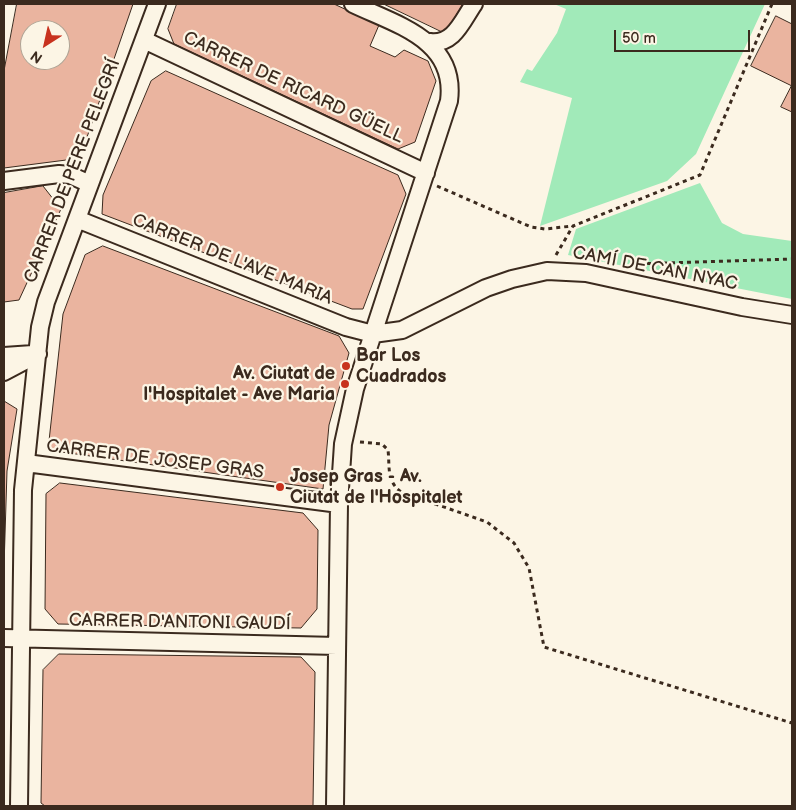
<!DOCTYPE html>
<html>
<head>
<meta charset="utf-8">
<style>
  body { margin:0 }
  #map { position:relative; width:796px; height:810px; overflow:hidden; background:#fcf5e5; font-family:"Balsamiq Sans",sans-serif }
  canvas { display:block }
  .frame { position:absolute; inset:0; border:5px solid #3b2a1e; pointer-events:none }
  .north { position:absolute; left:20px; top:20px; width:50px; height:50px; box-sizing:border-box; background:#fcf5e5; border:1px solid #afa495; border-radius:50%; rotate:215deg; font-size:14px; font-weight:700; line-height:20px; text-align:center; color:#3b2a1e }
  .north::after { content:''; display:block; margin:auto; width:18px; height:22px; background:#c8321e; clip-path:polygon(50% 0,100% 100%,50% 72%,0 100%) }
  .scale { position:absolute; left:614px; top:30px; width:136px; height:22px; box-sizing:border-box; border:2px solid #3b2a1e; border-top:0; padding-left:6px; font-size:15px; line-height:18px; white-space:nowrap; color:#3b2a1e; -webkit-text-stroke:4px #fcf5e5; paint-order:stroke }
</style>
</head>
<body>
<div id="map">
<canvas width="796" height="810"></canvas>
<div class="frame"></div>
<div class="north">N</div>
<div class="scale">50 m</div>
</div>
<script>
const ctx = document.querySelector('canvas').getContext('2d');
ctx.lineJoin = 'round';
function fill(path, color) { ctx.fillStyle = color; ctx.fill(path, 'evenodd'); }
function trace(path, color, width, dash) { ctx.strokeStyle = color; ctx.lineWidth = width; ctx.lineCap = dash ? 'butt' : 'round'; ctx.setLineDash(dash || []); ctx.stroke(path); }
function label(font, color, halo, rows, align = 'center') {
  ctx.font = font + ' "Balsamiq Sans",sans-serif'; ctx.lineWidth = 4.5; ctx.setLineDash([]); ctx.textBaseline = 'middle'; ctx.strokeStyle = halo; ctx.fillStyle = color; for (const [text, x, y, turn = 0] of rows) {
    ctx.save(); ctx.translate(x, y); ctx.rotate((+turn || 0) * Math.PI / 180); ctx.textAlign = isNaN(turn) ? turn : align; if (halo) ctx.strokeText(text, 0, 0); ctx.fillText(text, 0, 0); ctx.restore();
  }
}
fill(new Path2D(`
  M554,4H765L696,154L667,181L540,226L572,98L520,82L527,69L532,71L557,33L566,9Z
  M700,183L722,223L743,234L792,241V299L568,255L576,229Z`), '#a1eab9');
const building = new Path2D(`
  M17,4H133L86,140L74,159L4,168V71ZM30,30H60V60H30Z
  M177,4H334L379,25L370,46L395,57L404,50L428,61L436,81L415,142L398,149L174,44L168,29Z
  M384,4H463L445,33Z
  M776,16L792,24V86L751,66Z
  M166,71L398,175L406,194L363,309H352L102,214L103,195L151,81Z
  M792,85V112L781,107Z
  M43,186L61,209L19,300L4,302V193Z
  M103,246L339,336L349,353L329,425L323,489L48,450L63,314L85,255Z
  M4,401L17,409L7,471L4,567Z
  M60,483L303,513L318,530L317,609L301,628L58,624L45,609L46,494Z
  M59,654L301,657L315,672L313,806H45L41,803L43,670Z`);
fill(building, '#eab49f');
trace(building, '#3b2a1e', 1);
const minor = new Path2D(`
  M144,40L426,173
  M430,42C454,45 462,21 474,4
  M4,181L59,174L70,175L90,184
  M77,219L346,327L373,334L402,330L486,288L512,279L547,271L586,273L742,307L792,315
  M4,356L33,354
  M4,372L38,354
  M26,463L339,504
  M4,638L337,646
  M19,806L23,490L40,327L46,302L157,4
  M335,806L339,504L343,444L355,389L449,101C457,40 397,25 353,4`);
trace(minor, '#3b2a1e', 20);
trace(new Path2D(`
  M437,186L531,227L545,229L572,226
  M556,255L573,226L700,175L772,4
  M631,264L792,259
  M360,442L382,444L388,450C390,466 386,481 401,492L487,522L514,543L529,568L544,647L792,723`), '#3b2a1e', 3, [4, 4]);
trace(minor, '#fcf5e5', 16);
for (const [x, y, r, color] of [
  [346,366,5,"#c8321e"],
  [345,384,5,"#c8321e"],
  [280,487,5,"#c8321e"]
]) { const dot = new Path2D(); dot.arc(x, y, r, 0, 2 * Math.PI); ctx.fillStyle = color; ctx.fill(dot); trace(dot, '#fcf5e5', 2); }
label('18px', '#3b2a1e', '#fcf5e5', [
  ["CARRER DE RICARD GÜELL",293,88,25],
  ["CARRER DE PERE PELEGRÍ",73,171,-69],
  ["CARRER DE L'AVE MARIA",232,260,22],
  ["CAMÍ DE CAN NYAC",655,269,11],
  ["CARRER DE JOSEP GRAS",155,460,7],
  ["CARRER D'ANTONI GAUDÍ",180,623,1]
]);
label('bold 18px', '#3b2a1e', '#fcf5e5', [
  ["Bar Los",356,356],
  ["Cuadrados",356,377],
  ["Av. Ciutat de",335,374,"right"],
  ["l'Hospitalet - Ave Maria",335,395,"right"],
  ["Josep Gras - Av.",290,477],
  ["Ciutat de l'Hospitalet",290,498]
], 'left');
</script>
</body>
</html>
